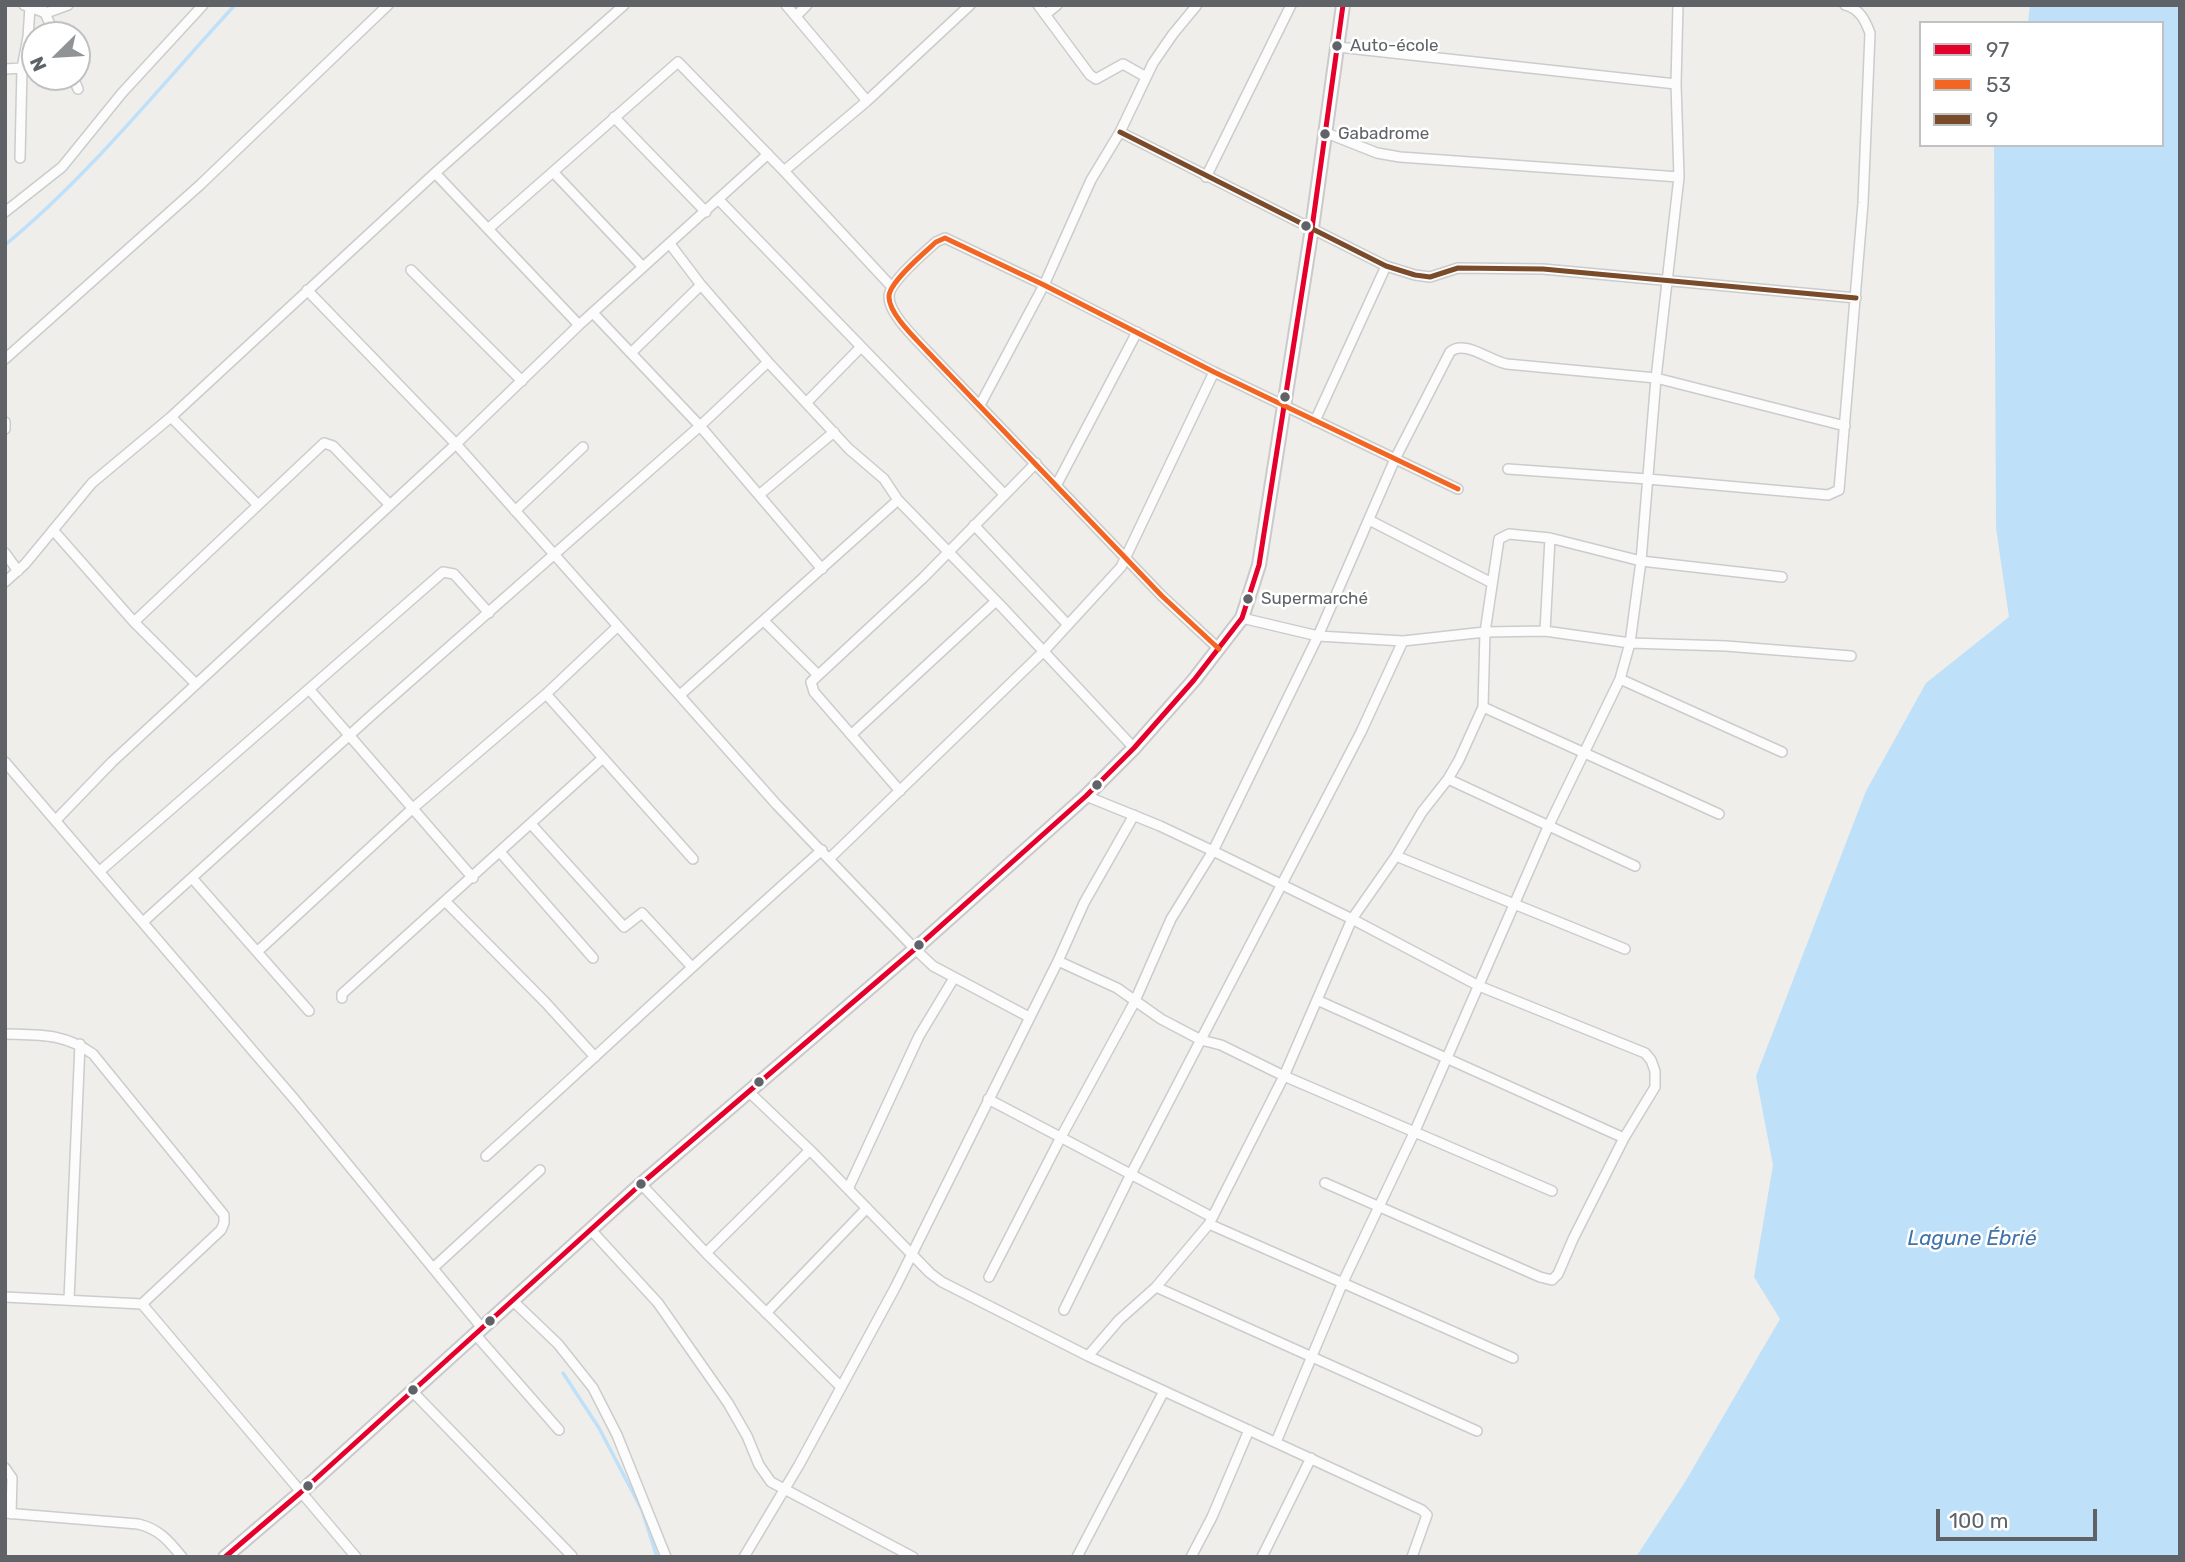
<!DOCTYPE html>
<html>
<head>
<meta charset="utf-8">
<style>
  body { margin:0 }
  #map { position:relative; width:2185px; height:1562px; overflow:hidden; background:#efeeea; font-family:Rubik,sans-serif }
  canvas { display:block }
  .frame { position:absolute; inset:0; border:7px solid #5f6368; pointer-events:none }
  .legend { position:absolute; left:1919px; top:21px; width:245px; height:126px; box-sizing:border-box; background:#fff; border:2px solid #bfc1c3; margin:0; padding:9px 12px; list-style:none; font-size:21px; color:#5f6368 }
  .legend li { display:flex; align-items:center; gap:14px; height:35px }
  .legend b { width:35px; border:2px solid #bfc1c3 }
  .north { position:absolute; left:21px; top:21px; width:70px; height:70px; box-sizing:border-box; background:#fff; border:2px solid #bfc1c3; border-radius:50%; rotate:246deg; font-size:19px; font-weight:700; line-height:28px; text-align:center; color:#5f6368 }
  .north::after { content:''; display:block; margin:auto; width:24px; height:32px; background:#919496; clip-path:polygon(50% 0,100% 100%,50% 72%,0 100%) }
  .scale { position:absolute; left:1936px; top:1509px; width:161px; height:32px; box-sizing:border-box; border:4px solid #5f6368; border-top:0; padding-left:9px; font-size:21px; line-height:24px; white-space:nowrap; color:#5f6368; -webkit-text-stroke:5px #fff; paint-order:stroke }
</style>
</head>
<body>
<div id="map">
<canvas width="2185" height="1562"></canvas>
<div class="frame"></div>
<ul class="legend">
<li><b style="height:9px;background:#e4002b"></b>97</li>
<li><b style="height:9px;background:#f26522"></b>53</li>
<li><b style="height:9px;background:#7a4b2a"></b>9</li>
</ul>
<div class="north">N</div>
<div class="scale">100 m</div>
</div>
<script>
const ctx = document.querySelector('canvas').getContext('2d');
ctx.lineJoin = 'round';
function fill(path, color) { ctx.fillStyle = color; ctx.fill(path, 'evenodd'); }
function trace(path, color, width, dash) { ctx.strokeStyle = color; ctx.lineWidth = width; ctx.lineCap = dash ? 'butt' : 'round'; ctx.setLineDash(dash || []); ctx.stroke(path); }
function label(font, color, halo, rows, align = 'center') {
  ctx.font = font + ' Rubik,sans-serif'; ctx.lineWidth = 5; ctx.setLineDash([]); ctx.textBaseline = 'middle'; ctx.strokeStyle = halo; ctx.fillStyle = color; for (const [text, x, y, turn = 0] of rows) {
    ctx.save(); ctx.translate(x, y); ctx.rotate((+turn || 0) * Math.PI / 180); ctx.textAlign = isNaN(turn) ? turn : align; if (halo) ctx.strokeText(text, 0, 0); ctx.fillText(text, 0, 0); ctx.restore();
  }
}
fill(new Path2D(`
  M2030,5H2180V1557H1636L1685,1482L1780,1319L1754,1277L1773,1165L1756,1076L1866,791L1926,683L2009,617L1996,528L1994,145H2162V23H2028Z`), '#bfe0f9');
trace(new Path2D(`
  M5,245C91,174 160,86 235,5
  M563,1373L599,1428L642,1510L657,1557`), '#bfe0f9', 3.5);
const street = new Path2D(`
  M24,5L46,13L68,5
  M786,5L867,101
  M1038,5L1090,75L1096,79L1123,64L1146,77
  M44,11L55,35
  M1046,14L1057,5
  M796,16L807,5
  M1338,47L1676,84
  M5,69L22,68
  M73,77L78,89
  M614,117L706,212
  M1120,132L1386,266L1415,275L1430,277L1458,268L1543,269L1856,298
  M1324,132L1377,153L1400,157L1679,177
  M20,158L22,68L28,37L30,7
  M784,171L867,101L970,5
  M435,173L579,325
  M554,173L643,267
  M1206,177L1291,5
  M719,200L1004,494
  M5,212L62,167L122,93L203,5
  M488,229L678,62L784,171L891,286
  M670,244L701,285L768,362L849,449L884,479L898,500L1003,608L1134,748
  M411,270L522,381
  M307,290L456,444L777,805L915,949L933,966L1029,1017
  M593,313L700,426L822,569
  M631,353L701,285
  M5,359L200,185L388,5
  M806,403L860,348
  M980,405L1044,285L1091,180L1120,132L1153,63L1173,34L1197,5
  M171,417L258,505
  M1315,421L1386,266
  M5,422V429
  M1508,469L1648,479L1828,495L1839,490L1863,203L1870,33C1865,20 1860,9 1845,5
  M1057,484L1137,332
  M759,495L834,432
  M515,511L583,447
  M1369,520L1492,583
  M974,525L1068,625
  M53,530L134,622L196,684
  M5,553L18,571
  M5,582L25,564L92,483L171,417L435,173L624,5
  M1242,618L1318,636L1403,641L1485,632L1545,631L1630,643L1726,646L1851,656
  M764,621L818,675
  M134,622L324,443L333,446L390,505
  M1545,631L1550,538
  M1219,649L1162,596L927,351C916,339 889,314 889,297C888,283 925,252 936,242L945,238L1044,285L1214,372L1458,489
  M1620,679L1782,752
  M309,689L443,572L454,574L489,613
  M546,694L693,859
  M680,695L898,500
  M1483,707L1719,814
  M851,735L996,601
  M5,762L295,1100L482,1328
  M1448,779L1635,866
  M900,791L814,692L811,682L923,578L1036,463
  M1086,796L1160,826L1213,851L1352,919L1479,986L1645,1053L1651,1060L1655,1071V1087L1624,1138L1573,1239L1558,1274L1552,1280L1540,1277L1325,1183
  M56,820L112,762L456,444L579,325L768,154
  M531,824L624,927L642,913L691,966
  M500,852L593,958
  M1396,856L1625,949
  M830,858L1044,651L1121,567L1214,372
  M100,871L309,689L473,878
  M192,878L309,1011
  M446,902L545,1002L595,1057
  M143,922L374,713L700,426L768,362
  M258,951L412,809L546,694L618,626
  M1058,961L1117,988L1161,1019L1201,1040L1221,1045L1284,1076L1552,1191
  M342,998V994L603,758
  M1317,1000L1624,1138
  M5,1034C40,1035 64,1033 93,1054L224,1215V1223L221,1230L142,1304
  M748,1091L810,1150L930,1273L942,1282L1088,1356L1119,1320L1156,1287L1209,1224L1284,1076L1352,919L1396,856L1422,812L1448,779L1459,760L1483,707L1485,632L1499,539L1509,534L1550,538L1641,561L1782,577
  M988,1099L1212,1217
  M486,1156C598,1055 708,951 822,850
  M641,1184L706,1253L841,1387
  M848,1189L919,1036L954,978
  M1209,1224L1513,1358
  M591,1230L658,1303L728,1403L747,1436L759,1465L771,1482L913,1557
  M706,1253L810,1150
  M433,1268L540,1170
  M989,1277L1061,1137L1134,1003L1171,919L1213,851L1318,636L1395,459L1450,352C1464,339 1490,361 1507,364L1656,378L1845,426
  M1156,1287L1477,1431
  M5,1297L142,1304L356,1557
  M69,1300L80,1044
  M512,1300L558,1344L593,1388L617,1435L666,1557
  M1064,1310L1131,1174L1361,732L1403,641
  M766,1313L867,1208
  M475,1334L559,1430
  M1088,1356L1422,1510L1427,1515L1412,1557
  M412,1391L572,1556
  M1276,1442L1343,1282L1414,1133L1548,827L1620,679L1630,643L1641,561L1656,378L1679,177L1676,84L1678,5
  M5,1468L12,1478L11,1514
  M5,1513L138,1524C159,1529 168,1540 182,1557
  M744,1557L799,1465L896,1286L1058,961L1084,903L1134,815
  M1077,1557L1164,1391
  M1191,1557L1212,1517L1249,1430
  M1262,1557L1311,1458`);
const secondary = new Path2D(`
  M225,1557L300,1493L641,1184L915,949L1086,796L1134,748L1194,680L1242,618L1259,565L1312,228L1343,5`);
trace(street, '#cbcccc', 12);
trace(secondary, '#cacacb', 16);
trace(street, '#fdfcfc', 9);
trace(secondary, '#fdfcfc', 12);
trace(new Path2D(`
  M225,1557L300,1493L641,1184L915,949L1086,796L1134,748L1194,680L1242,618L1259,565L1312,228L1343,5`), '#e4002b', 5);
trace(new Path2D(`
  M1219,649L1162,596L927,351C916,339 889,314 889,297C888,283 925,252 936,242L945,238L1044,285L1214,372L1458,489`), '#f26522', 5);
trace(new Path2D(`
  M1120,132L1386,266L1415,275L1430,277L1458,268L1543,269L1856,298`), '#7a4b2a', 5);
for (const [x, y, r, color] of [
  [1337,46,6,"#5f6368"],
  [1325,134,6,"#5f6368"],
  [1306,226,6,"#5f6368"],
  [1285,397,6,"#5f6368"],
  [1248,599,6,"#5f6368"],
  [1097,785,6,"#5f6368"],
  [919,945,6,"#5f6368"],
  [759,1082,6,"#5f6368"],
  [641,1184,6,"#5f6368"],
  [490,1321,6,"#5f6368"],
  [413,1390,6,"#5f6368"],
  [308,1486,6,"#5f6368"]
]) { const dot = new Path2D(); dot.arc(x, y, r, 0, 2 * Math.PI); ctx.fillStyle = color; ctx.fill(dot); trace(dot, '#fff', 2.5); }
label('17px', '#5f6368', '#fff', [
  ["Auto-école",1350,46],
  ["Gabadrome",1338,134],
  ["Supermarché",1261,599]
], 'left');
label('italic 21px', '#4174aa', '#fff', [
  ["Lagune Ébrié",1972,1239]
]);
</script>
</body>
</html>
